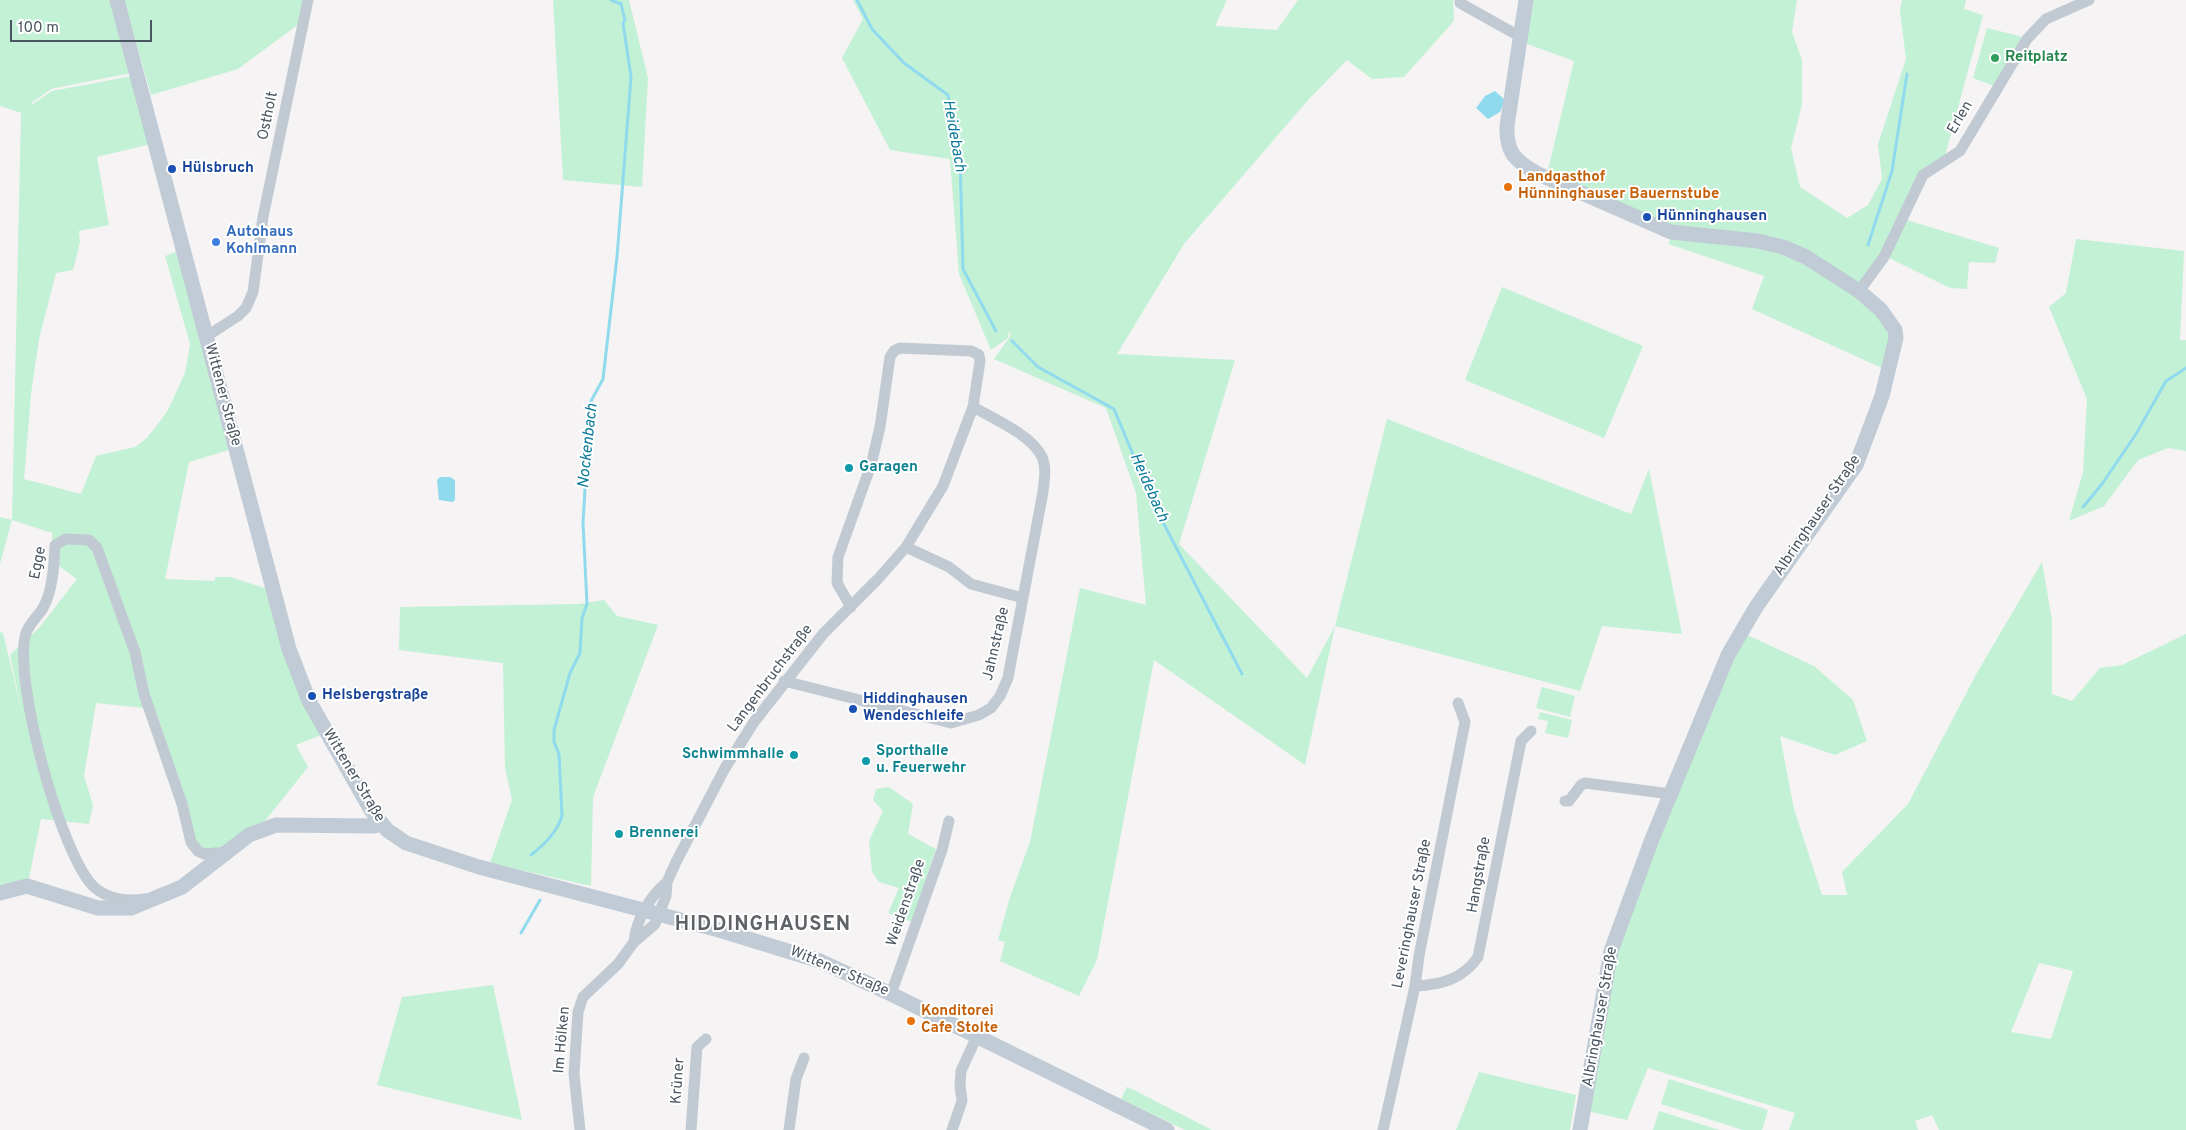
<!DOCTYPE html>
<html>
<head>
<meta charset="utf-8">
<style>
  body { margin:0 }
  #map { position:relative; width:2186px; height:1130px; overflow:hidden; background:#f5f3f3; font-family:Overpass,sans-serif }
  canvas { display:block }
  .scale { position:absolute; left:10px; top:20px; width:142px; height:22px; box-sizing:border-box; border:2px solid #4a5661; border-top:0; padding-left:6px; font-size:15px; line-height:18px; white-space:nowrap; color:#4a5661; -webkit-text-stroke:4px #fff; paint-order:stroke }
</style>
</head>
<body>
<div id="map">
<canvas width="2186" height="1130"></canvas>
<div class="scale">100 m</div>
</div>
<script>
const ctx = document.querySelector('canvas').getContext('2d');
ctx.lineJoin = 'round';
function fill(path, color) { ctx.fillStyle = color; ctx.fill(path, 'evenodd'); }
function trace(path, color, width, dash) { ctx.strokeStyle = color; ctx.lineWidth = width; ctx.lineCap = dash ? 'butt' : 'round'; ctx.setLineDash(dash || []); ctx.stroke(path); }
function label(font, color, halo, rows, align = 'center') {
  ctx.font = font + ' Overpass,sans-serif'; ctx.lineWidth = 4; ctx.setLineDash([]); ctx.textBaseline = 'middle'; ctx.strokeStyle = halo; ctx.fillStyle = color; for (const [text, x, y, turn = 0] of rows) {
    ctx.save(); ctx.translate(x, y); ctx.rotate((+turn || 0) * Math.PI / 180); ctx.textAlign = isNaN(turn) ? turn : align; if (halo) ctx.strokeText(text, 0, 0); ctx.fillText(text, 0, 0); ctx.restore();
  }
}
fill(new Path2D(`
  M0,0H110L131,73L51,89L31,103L33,104L52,91L132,76L151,144L97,157L109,225L79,231L80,242L73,270L56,273L39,339L31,394L24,479L81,494L96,456L135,447L147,438L167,412L185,373L190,344L165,256L178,251L229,450L189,462L165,579L215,581V577H230L268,589L321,735L296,745L308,767L261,826L225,850H203L194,842L163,732L154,709L96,703L84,776L93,805L89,824L41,819L28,883L0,890V632L3,633L21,708L10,655L39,628L77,579L53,562L52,533L12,520L21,113L0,106Z
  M124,0H304L299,24L238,69L151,95Z
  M553,0H629L648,78L642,187L563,180Z
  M853,0H1227L1215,26L1277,30L1298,0H1453L1454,21L1404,77L1372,79L1347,60L1309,99L1184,244L1117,354L1235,360L1179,544L1307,678L1335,626L1387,419L1631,514L1649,469L1682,634L1602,626L1580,691L1335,626L1305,765L1154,660L1097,960L1079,996L1000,961L1005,942L998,940L1010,897L1030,842L1080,588L1146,605L1136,493L1106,408L994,359L1011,335L1009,331L1008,338L991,350L959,274L950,159L890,150L842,58L863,19Z
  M1529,0H1797L1792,32L1802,60V104L1791,148L1800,187L1847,218L1868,205L1882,179L1878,144L1906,59L1900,11L1902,0H1966L1964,9L1983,15L1945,156L1921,173L1877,262L1854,294L1890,329L1884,369L1752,309L1764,276L1668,244L1672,236L1657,223L1547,174L1574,61L1522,42Z
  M1987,28L2023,37L1994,86L1973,78Z
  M1907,220L1999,248L1995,263L1969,262L1967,289L1950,288L1887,257Z
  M2076,239L2184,251L2180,340H2186V451L2168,448L2138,460L2104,506L2069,521L2083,472L2087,399L2049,307L2066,293Z
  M1502,287L1643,346L1604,438L1465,380Z
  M0,517L12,520L0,564Z
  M2042,562L2052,620V694L2072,701L2100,668L2122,665L2186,634V1130H1939L1932,1115L1915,1121L1918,1130H1789L1795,1113L1648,1068L1627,1120L1587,1111L1614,960L1662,829L1745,634L1814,666L1853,700L1867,741L1835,755L1780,736L1794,809L1822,895H1847L1842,872L1908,804L1978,671ZM2039,963L2073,971L2051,1039L2011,1032Z
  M604,600L617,616L658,625L593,797L591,886L490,863L512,800L505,768L503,663L399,650L400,607L579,604Z
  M1542,687L1575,696L1570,717L1536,708Z
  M1540,712L1572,720L1568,738L1545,733L1548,721L1538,719Z
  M889,787L913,804L908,834L936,849L912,922L888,913L899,888L879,882L872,872L869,841L883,811L873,800L876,789Z
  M493,985L522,1120L377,1085L402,997Z
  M1479,1072L1576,1095L1570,1130H1456Z
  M1669,1079L1768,1110L1762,1130H1743L1661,1104Z
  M1127,1087H1128L1212,1130H1185L1121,1099Z
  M1659,1111L1720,1130H1653Z`), '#c3f1d5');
fill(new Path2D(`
  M1495,91L1505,100L1500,112L1488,119L1476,108L1485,96Z
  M440,477H450L455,480V500L453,502L439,500L437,480Z`), '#90daee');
trace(new Path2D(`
  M857,0L872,29L904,63L948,95L960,156L963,269L996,331
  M1868,245L1892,171L1907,74
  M1012,341L1038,367L1114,409L1155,507L1242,674
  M2083,507L2102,484L2136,434L2166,381L2186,368
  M531,855C544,845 557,832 562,816L559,754L554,742V730L570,673L580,653L582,618L587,604L583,523L590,403L603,379L617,257L631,77L623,23L625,20L621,4L611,0
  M521,933L540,900`), '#90daee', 3);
trace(new Path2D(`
  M1460,0V3L1519,36
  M1859,291L1884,257L1923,175L1960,151L2027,39L2046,19L2089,0
  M207,336L238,316L246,308L253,292L263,217L308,0
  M906,547L949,567L971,584L1023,598
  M784,681L951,723L979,715L991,708L1000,696L1008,678L1012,656L1043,492C1044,481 1047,468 1042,457C1033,436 993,418 973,407
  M1565,801H1569L1581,785L1585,783L1671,794
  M145,899C128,902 107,899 94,887C61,856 12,677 26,633C29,624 38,616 43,608C53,590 54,565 55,545L66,539L89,540L97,548L135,652L144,694L182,804L191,842L198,851L204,854L227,852
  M634,942C636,920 650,896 667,882
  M1415,986C1441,985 1463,979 1478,957L1521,741L1531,731
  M891,994L942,850L949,821
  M580,1130L574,1074L578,1012L583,997L618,964L634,942L655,924L666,896L667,882L676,862L725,768L754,722L823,634L878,579L906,547L943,486L973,407L980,361L979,355L971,351L900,348L894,351L890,357L880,427L871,465L838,557L837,583L851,607
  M691,1130L697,1047L706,1039
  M789,1130L796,1079L804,1058
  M952,1130L962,1101L960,1086L961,1071L977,1036
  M1383,1130L1415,986L1419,956L1465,722L1458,703`), '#c1cad2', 11);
trace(new Path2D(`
  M117,0L289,649L309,701L371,810L387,830L406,843L479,867L719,930L820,961L891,994L1167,1130
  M1526,0L1507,126C1506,153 1515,160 1536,173L1671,232L1758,241L1783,247L1806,257L1859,291L1881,310L1895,330L1896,338L1882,396L1856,465L1756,607L1728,655L1652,839L1611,951L1580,1130
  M0,893L27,886L98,908H131L182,887L249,835L276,825L374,826L381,824`), '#c1cbd6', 15);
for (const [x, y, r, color] of [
  [1995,58,5,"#2e9e5b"],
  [172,169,5,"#1a4fb4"],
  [1508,187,5,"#e8710a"],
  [1647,217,5,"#1a4fb4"],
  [216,242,5,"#3f7fe0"],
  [849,468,5,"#0f9aa8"],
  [312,696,5,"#1a4fb4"],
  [853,709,5,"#1a4fb4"],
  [794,755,5,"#0f9aa8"],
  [866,761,5,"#0f9aa8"],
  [619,834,5,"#0f9aa8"],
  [911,1021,5,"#e8710a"]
]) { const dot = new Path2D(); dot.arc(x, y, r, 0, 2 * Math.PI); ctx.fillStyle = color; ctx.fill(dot); trace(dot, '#fff', 2); }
label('bold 15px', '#27864d', '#fff', [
  ["Reitplatz",2005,58]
], 'left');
label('15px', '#4a5661', '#fff', [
  ["Ostholt",269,116,-78],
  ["Erlen",1961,118,-60],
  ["Wittener Straße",222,395,75],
  ["Albringhauser Straße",1818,516,-56],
  ["Egge",39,563,-79],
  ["Jahnstraße",997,644,-77],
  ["Langenbruchstraße",771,679,-53],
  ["Wittener Straße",353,776,59],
  ["Hangstraße",1480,875,-80],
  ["Weidenstraße",907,903,-71],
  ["Leveringhauser Straße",1413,914,-79],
  ["Wittener Straße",839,972,23],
  ["Albringhauser Straße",1601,1017,-80],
  ["Im Hölken",563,1040,-85],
  ["Krüner",679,1081,-86]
]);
label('bold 15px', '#164399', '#fff', [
  ["Hülsbruch",182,169],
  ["Hünninghausen",1657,217],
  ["Helsbergstraße",322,696],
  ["Hiddinghausen",863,700],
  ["Wendeschleife",863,717]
], 'left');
label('bold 15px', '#c56008', '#fff', [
  ["Landgasthof",1518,178],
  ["Hünninghauser Bauernstube",1518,195],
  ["Konditorei",921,1012],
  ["Cafe Stolte",921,1029]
], 'left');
label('bold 15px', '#366cbe', '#fff', [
  ["Autohaus",226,233],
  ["Kohlmann",226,250]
], 'left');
label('bold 15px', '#0d838f', '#fff', [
  ["Garagen",859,468],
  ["Sporthalle",876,752],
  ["u. Feuerwehr",876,769],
  ["Schwimmhalle",784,755,"right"],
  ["Brennerei",629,834]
], 'left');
label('italic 16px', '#0c7c9b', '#fff', [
  ["Heidebach",953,136,80],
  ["Nockenbach",589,446,-84],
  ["Heidebach",1148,488,66]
]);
ctx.letterSpacing = '1px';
label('bold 20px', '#5f6368', '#fff', [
  ["HIDDINGHAUSEN",763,926]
]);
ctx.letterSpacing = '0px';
</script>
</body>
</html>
